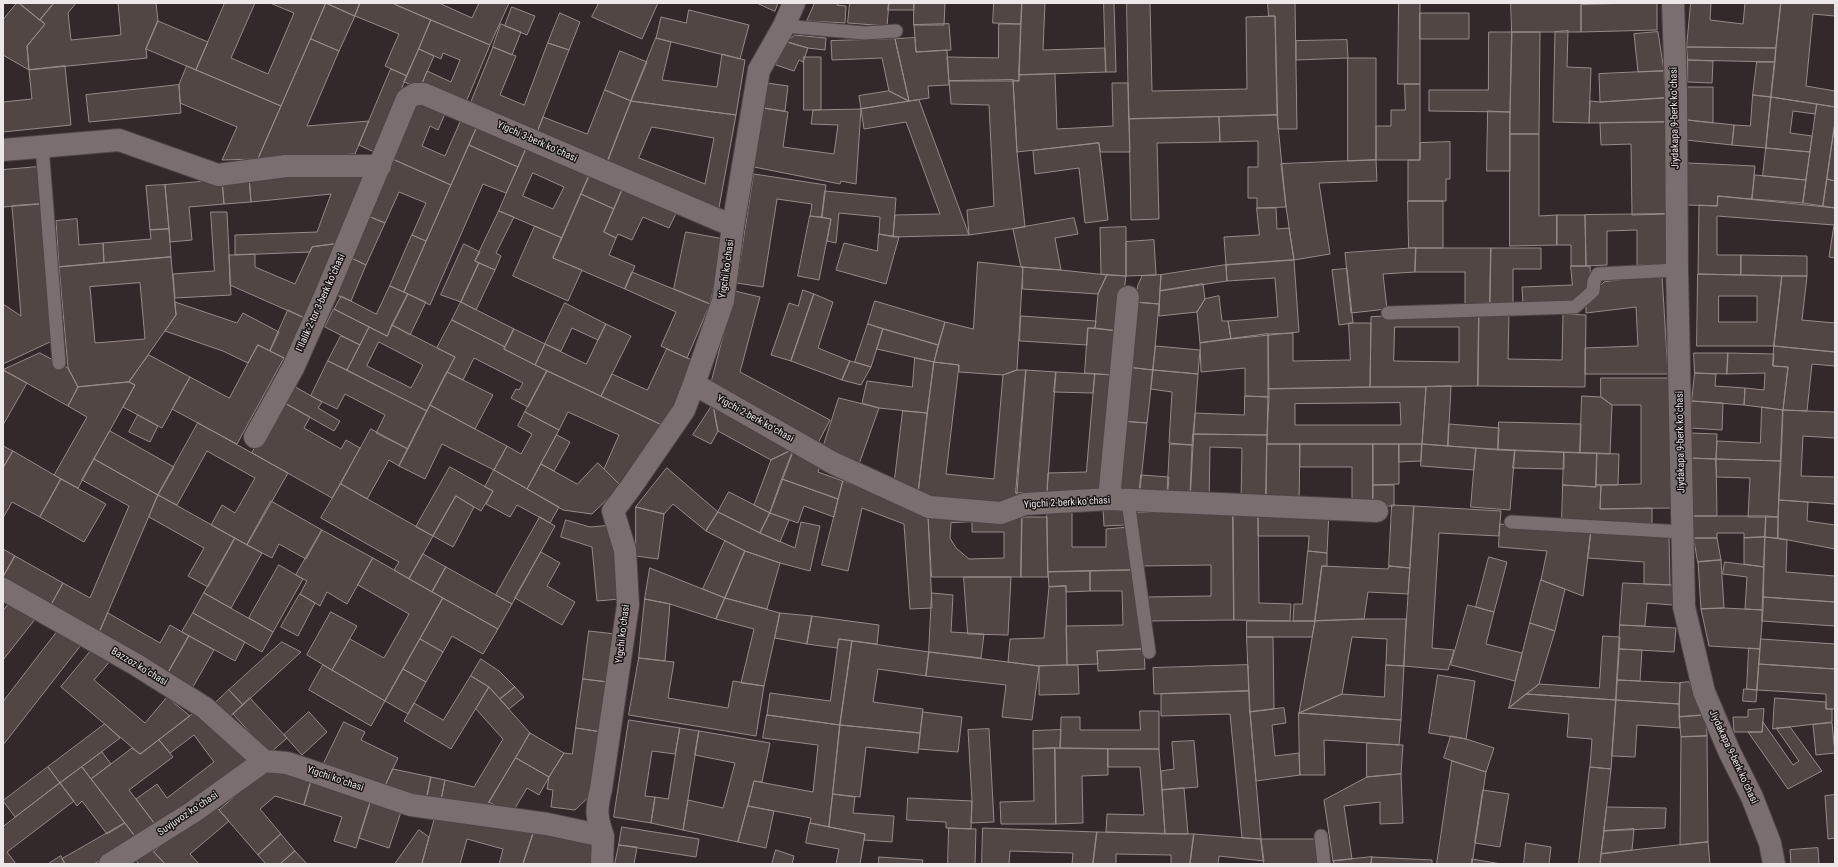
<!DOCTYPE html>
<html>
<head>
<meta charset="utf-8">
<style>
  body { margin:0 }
  #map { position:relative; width:1838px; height:867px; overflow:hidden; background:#33292a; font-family:"Roboto Condensed",sans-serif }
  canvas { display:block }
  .frame { position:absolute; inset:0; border:4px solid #eee7e8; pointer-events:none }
</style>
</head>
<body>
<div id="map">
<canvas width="1838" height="867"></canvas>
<div class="frame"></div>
</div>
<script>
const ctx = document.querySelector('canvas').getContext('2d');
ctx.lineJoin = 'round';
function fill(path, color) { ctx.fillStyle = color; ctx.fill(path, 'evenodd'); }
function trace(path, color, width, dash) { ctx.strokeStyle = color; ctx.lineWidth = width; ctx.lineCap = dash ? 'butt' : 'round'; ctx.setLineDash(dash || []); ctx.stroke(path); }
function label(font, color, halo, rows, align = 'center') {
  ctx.font = font + ' "Roboto Condensed",sans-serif'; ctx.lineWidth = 3; ctx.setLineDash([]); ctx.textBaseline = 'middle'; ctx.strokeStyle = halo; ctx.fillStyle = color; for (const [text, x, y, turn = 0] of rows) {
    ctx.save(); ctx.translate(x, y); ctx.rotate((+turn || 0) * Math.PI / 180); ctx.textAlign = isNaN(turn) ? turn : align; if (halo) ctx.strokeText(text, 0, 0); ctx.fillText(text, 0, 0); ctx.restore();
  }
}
const building = new Path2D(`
  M17,3H19L45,24L27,46L29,70L3,55V20Z
  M19,3H54L40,20Z
  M54,3H76L68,13L71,40L121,35L118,3H156L158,21L146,49L147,58L29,70L27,46L45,24L40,20Z
  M225,3H255L231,58L268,74L294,13L270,3H326L281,106L196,70Z
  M326,3L355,16L339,51L311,39Z
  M326,3H360L355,16Z
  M360,3H392L431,20L407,76L385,66L399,34L355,16Z
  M396,3H439L472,18L479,3H509L490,45L396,5Z
  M599,3H658L642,39L592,17Z
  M757,3H778L775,11Z
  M815,3H838L837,5L846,6L845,23L807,21Z
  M850,3H889L887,26L848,23Z
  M889,3H914V10H888Z
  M914,3H945L944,25H914Z
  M994,3H1022L1021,24L993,23Z
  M1022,3H1045L1043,50L1105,48L1106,72L1019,75Z
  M1104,3H1114L1116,72H1106Z
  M1127,3H1150L1152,91L1247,89L1246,17L1275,16L1277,115L1129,119Z
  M1268,3H1295L1297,129H1278L1275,16H1269Z
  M1399,3H1420V84H1398Z
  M1511,3H1581V32H1512Z
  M1630,3H1657V30L1581,32V5Z
  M1691,3H1711L1710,20L1743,24L1745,3H1781L1776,48L1687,47Z
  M1781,3H1835V16L1813,14L1806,86L1835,91V107L1771,97Z
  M512,7L535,16L527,35L505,26Z
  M689,10L749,25L740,59L656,38L661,17L686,23Z
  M560,13L580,22L569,50L548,43Z
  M1420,13H1469V39H1420Z
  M431,20L490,45L464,107L420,88L427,71L451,82L460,60L443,53L441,59L419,49Z
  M158,21L208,42L196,70L146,49Z
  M501,24L521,32L512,55L493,47Z
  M949,24L951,50L916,52L914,25Z
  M999,24H1021L1019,81H949L947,57L998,58Z
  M1568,31L1567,67L1591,68L1589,123L1553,122L1555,32Z
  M1489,32H1512L1510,112L1429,111V90H1488Z
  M1512,32H1540L1539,134H1510Z
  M1658,32L1664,71L1638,72L1634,34Z
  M795,35L826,38L825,50L808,48L787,42Z
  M656,38L671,42L662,80L717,87L722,54L745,60L736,115L631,101Z
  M915,38L916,52L947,50L949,85L928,86L929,98L909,101L895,39Z
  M311,39L339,51L307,126L369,121L355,154L258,159Z
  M895,39L909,101L889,91L882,58L832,60L831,41Z
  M1347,40L1348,58L1296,60V41Z
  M787,42L808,48L803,62L799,60L794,71L776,65Z
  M548,43L569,50L534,140L468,109L493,47L516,56L500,95L524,105Z
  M1687,47L1776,48L1775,62L1688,60Z
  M419,49L434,56L420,88L404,82Z
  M620,51L647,62L631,101L605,90Z
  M804,57H821V110H804Z
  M1348,58H1376V160L1348,161Z
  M1688,60L1713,61L1712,83L1688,82Z
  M1757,62H1775L1771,97L1753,95Z
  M65,66L71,125L3,132V102L32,99L29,70Z
  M187,66L281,106L258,159L222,160L237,127L180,103L179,85Z
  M391,69L407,76L374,152L359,145Z
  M1664,71L1665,98L1600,102L1599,74Z
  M1055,74L1057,129L1113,126L1112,83H1128L1130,152H1100L1099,143L1017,152L1013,80L1019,81V75Z
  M1013,80L1017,152L1025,227L969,235L967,210L994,206L989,105L951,104L949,81Z
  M767,83L788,86L785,111L763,108Z
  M1405,84H1420V160H1376V126H1391V110H1405Z
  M179,85L181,113L89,122L86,95Z
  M1687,87H1713V123L1688,120Z
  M605,90L631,101L605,168L534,140L543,117L587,134Z
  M889,91L909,101L861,109L859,96Z
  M1753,95L1771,97L1766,148L1732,145L1734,125L1750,126Z
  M1771,97L1817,104L1815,114L1793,111L1790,133L1812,136L1810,152L1766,148Z
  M1665,98L1667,122L1589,123L1590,101L1600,102Z
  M419,99L447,109L438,130L430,126L422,146L445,156L464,113L480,120L451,185L388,157Z
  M919,100L969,235L893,237L895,215L940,214L906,122L864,129L861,109Z
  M631,101L736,115L718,213L605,168ZM652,127L714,138L705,184L639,158Z
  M1817,104L1835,107V122L1823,206L1803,203Z
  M763,108L788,112L783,147L834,154L838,125L811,124L813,110L861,109L856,184L841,181L840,184L754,167Z
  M1488,111L1510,112V171H1487Z
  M1277,115L1286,207L1257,208V198H1248V167H1258V141L1220,142L1219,117Z
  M1219,117L1220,142L1157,143L1159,219L1131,220L1129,119Z
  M480,120L529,142L518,167L469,145Z
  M1688,120L1734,125L1732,145L1686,140Z
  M1667,122V214L1632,215L1631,144L1601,145L1600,123Z
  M1835,122V181L1827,179Z
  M1510,134H1539V216L1557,215V245L1510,246Z
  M529,142L592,169L562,238L499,211ZM533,173L564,187L553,209L523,196Z
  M1450,142V179H1446V201H1408V160H1420V143Z
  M1099,143L1108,220L1085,223L1079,168L1035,174L1033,151Z
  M469,145L518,167L506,193L483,184L430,305L404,292Z
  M1766,148L1810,152L1806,180L1763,176Z
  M388,157L451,185L426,241L412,235L426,203L399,192L385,223L363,214Z
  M1376,160L1377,181L1319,183L1330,254L1294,260L1286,207L1281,164Z
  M1688,163L1755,166L1752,199L1718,196L1717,206L1686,205Z
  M38,167L41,204L3,207V170Z
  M339,169L365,178L342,243L312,247L310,252L235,255V235L317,232L331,194L251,202L249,177Z
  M592,169L625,183L614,209L581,194Z
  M754,174L826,185L822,217L810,216L812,204L777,199L763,287L737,283Z
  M1755,175L1806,180L1803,203L1752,199Z
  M249,177L251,202L224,204L222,180Z
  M1827,179L1835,181V208L1823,206Z
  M222,180L224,204L189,207L192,240L170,242L165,185Z
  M625,183L679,207L669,228L643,217L632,240L618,234L616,238L604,232Z
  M165,185L169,229L150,230L146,186Z
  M825,191L896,198L893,237L879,234L880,217L839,213L836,243L827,241L831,219L822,217Z
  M581,194L614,209L604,232L616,238L609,255L635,266L625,289L553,258Z
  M1718,196L1835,208V258L1829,257L1834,225L1717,216V255H1741V275L1698,274L1699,205L1717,206Z
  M1408,201H1443V248H1409Z
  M41,204L52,341L3,364V304L21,316L12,206Z
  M1257,208H1276L1277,229L1289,228L1294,260L1226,265L1224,237L1259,235Z
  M499,211L514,217L496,253L501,256L495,270L475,261Z
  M211,212H227L231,295L175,298L173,274L214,271Z
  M363,214L385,223L366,265L345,255Z
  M1667,214L1668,265H1637V230L1607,231V265L1586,266L1585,215Z
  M1557,215H1585L1586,266H1571V245H1557Z
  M810,216L831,219L819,280L798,276Z
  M1074,218L1078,234L1055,238L1061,270L1021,267L1013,229Z
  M77,219L79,245L103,243L104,263L59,267L56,221Z
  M535,226L562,238L553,258L582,270L568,301L513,276Z
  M1126,227V276L1101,274L1100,228Z
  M169,229L171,257L104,263L103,243L151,239L150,230Z
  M686,232L724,239L710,304L674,289Z
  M879,234L899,237L886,284L836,270L844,243L877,251Z
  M412,235L426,241L404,292L390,286Z
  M1154,240L1156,275L1126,276V242Z
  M342,243L309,320L230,285L229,255L255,254V267L295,284L312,247Z
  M464,244L480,252L475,261L479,263L461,302L441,295Z
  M1416,248L1415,272L1383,274L1387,309L1351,313L1345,253Z
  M1416,248H1491L1490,303L1465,304V272H1415Z
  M1491,248H1541V269H1513V303H1490Z
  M345,255L366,265L351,301L329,292Z
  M1741,255L1807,256V276L1741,275Z
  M171,257L176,315L129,382L78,387L68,368L59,267ZM140,283L145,339L95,343L90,287Z
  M1294,260L1299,332L1231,339L1228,321L1278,317L1275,278L1227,281L1226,265Z
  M978,262L1023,267L1017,370L1003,375L959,372V365L934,362L945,322L973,329Z
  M479,263L495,270L476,310L461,302Z
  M1226,265L1227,281L1160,291L1161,275Z
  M1571,266H1590L1591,291L1574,305L1523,306L1522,287L1572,285Z
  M1023,267L1061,270L1107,275L1098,294L1023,289Z
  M1347,269L1353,323L1339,325L1332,270Z
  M632,272L710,304L687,358L661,346L676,312L625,289Z
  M1698,274L1782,276L1774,346H1697ZM1719,296H1757V322H1719Z
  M1107,275L1126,276L1119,331L1095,328L1098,294Z
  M1161,275L1159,304L1134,302L1138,285L1142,276Z
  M1662,275L1668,374H1585V348L1638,346L1636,307L1586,313V300L1604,282Z
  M1782,276H1807L1802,320L1835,323V352L1774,346Z
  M1203,284L1205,299L1197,312L1159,316L1160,291Z
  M390,286L408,294L387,336L334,309L341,296L376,314Z
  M803,290L814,294L791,361L771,355L789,303L798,306Z
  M735,291L760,297L740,372L830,420L817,445L710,388Z
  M408,294L426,302L410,335L392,325Z
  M814,294L833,302L818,348L850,361L842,380L791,361Z
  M1219,296L1222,321H1228L1231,339L1200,343L1197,312L1205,299Z
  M875,301L945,322L938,345L868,324Z
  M175,302L237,323L243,313L279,332L270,351L258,345L248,363L223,351L165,331L176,315Z
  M461,302L514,329L505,347L452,320Z
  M1134,302L1159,304L1153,370L1127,367Z
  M565,303L606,324L598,340L572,328L561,351L545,344Z
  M334,309L369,327L360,345L325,327Z
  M288,310L309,320L290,361L270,351Z
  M1479,313L1478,386L1370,387L1371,317ZM1395,327H1459V362L1394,361Z
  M1479,313H1509L1508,359L1562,360L1563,314L1586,315L1585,387L1478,386Z
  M1021,316L1096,321L1095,328H1088L1087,345L1020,341Z
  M452,320L505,347L504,349L547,371L528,407L511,398L516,389L519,390L523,383L474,358L463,380L447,372L455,357L437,348Z
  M1349,323H1371L1370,387L1268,389V334L1293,333V361L1350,360Z
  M606,324L631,336L601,396L535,365L545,344L586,364Z
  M868,324L883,329L871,367L855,362Z
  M392,325L455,357L427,411L347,370L369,327L387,336ZM379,342L423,365L411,388L367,366Z
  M1088,328L1119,331L1113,375L1085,373Z
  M514,329L545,344L535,365L504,349Z
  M883,329L938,345L934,362L877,349Z
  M1268,334L1269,397L1245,396V368L1201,372L1200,343Z
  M341,336L360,345L347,370L328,361Z
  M258,345L284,358L237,444L172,409L190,377L229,398Z
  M1156,346L1200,350L1198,374L1153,370Z
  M1774,346L1835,352V366L1812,364L1807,411L1783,410L1788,367L1773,366Z
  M667,349L696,362L666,427L601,396L612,374L647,390Z
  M40,353L68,368L78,387L68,406L3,370Z
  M1694,353H1728L1727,374L1695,373Z
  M1728,353L1774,354L1773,366L1788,367L1783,410L1744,405L1745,388L1764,390L1765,373L1727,374Z
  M149,355L190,377L162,428L123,407L135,385L129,382Z
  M915,358L934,362L927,413L879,408L862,403L867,381L912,387Z
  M328,361L427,411L408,449L376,433L385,415L345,394L337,409L311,396Z
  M850,361L871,367L861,385L842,380Z
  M934,362L959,365L946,474L994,479L1003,375L1017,370H1026L1016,505L918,497Z
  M1127,367L1153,370L1147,423L1121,421Z
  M3,370L27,383L3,425Z
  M1026,370L1056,372L1047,492L1016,493Z
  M1153,370L1198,374L1193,445L1169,443L1172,392L1151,389Z
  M547,371L666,427L621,486L604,469L619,435L568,412L559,430L525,412Z
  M447,372L493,395L475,429L430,405Z
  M1056,372L1095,374L1093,393L1054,392Z
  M1695,373L1716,374L1715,386L1745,388L1744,405L1692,401Z
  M1095,374L1113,375L1103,490L1047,492L1048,473L1086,472Z
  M1601,378H1672V508L1600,509L1601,485L1641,484V405H1612L1601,397Z
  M129,382L135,385L78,488L54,475L87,417L68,406L78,387Z
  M290,384L322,402L318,408L340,421L334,431L281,401Z
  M1451,386L1448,446L1422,444L1426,387Z
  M1370,387H1426L1422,444H1267L1268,389ZM1400,403L1401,425H1295V404Z
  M1245,396L1269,397L1267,435L1193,434L1195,413L1244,415Z
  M1582,396L1601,397L1612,405L1610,454L1580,453Z
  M839,398L879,408L858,467L822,451Z
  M281,401L310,417L304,428L341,449L346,440L360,448L332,498L252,453Z
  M1692,401L1723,403L1722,430L1691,428Z
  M713,404L718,431L711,444L693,435Z
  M713,404L794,449L771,460L718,431Z
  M430,405L507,446L494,470L442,444L425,479L399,466Z
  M1762,407L1783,410L1781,461L1716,459L1717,441L1760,443Z
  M1783,410L1835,412V438L1803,436L1801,476L1835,477V504L1779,500Z
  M903,411L927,413L918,494L894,487Z
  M525,412L559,430L527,489L494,470L507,446L521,454L532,434L518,426Z
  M138,415L158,426L150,442L129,432Z
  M1121,421L1147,423L1139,500L1113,497Z
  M1499,422L1581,424L1580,453L1498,450Z
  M198,423L288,473L247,545L211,525L222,505L235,513L255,478L207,451L177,505L158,495Z
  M1449,424L1499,428L1498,450L1448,446Z
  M371,429L408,449L399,466L389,460L367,499L341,484Z
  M110,431L174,467L158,495L94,459Z
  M1691,433L1717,434L1716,459L1690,458Z
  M1193,434L1267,435L1266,503H1241L1242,448L1210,447L1209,502H1190Z
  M557,435L570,442L554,471L541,464Z
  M1170,444L1193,445L1190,502L1167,501Z
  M1267,444H1300L1299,503H1266Z
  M1300,444H1373V506H1352V467H1300Z
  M1373,444H1399V484L1373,485Z
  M1399,444H1422L1421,461L1399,462Z
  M1422,444L1476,448L1474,470L1421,466Z
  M3,446L13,451L3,468Z
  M1476,448L1515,450L1510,510L1471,507Z
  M794,449L770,513L754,505L771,460Z
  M794,449L822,459L818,472L843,481L838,499L782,479Z
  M1515,450L1564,452V469L1513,468Z
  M13,451L61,479L40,517L12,502L3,518V468Z
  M1564,452L1597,453L1596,487L1563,485Z
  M1597,453L1619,454L1618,485H1596Z
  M1690,458L1716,459L1717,516H1693Z
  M94,459L158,495L96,640L47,612L63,583L90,598L129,506L82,480Z
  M1716,459L1781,461L1778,517H1748L1750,478L1717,477Z
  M598,463L621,486L592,514L563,510L527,489L541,464L577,484Z
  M450,467L493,491L481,511L456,496L433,536L416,527Z
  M667,468L718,512L706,531L673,504L664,514L636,507Z
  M494,470L559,507L550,523L517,505L510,517L486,504L493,491L485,487Z
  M1141,475L1169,477L1167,501L1139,500Z
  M61,479L106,504L84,542L40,517Z
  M782,479L838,499L834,517L804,506L798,523L770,513Z
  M843,481L928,512L932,608L910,609L904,524L862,508L848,571L822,565Z
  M341,484L433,536L409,579L394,570L399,562L321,518Z
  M1373,485H1394V506H1373Z
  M1563,485L1596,487V485H1601L1600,509L1652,508V525L1562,522Z
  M729,492L770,513L760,533L718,512Z
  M158,495L235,538L208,587L188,576L204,548L149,517Z
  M456,496L474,507L453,547L433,536Z
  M1779,500L1808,502L1807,521L1835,525V549L1778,538Z
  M271,501L322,530L306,559L279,544L272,558L247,545Z
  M1392,505L1414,506L1410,568L1389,566Z
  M1124,506L1125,525L1104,526L1103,508Z
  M1414,506L1501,511L1499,536L1439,533L1432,648L1454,650L1448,670L1404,666Z
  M636,507L664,514L658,559L636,556Z
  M1047,510H1072V547H1106V529L1129,527L1135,570L1048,572Z
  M1329,511L1327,553L1308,551L1309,536H1258V512Z
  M718,512L760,533L795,548L801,522L820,526L810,571L780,563L745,551L706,531Z
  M928,512L1022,517L1021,577H932ZM972,522V532H1004V558L969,559L956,548L950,538L951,523Z
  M1233,512L1234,620L1146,621V597L1211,596V565L1141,566L1135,513Z
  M1233,512H1258L1259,603L1291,604L1290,621L1234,620Z
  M770,513L789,520L780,542L760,533Z
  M1693,516H1766L1765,537L1744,538V533H1717V538H1694Z
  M1766,516L1778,517V538L1765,537Z
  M540,517L555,526L512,604L496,595Z
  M1022,517H1047L1048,577H1021Z
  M566,520L590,527L613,525L620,599L597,601L592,547L561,537Z
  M1500,524L1591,532L1583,596L1541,580L1547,551L1499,547Z
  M322,530L373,558L347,604L327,592L320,606L300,594L307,581L296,575Z
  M1591,532L1669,536L1670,585L1644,584V562L1588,558Z
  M1765,537L1764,567L1744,564V538Z
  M1765,537L1787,540L1786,572L1835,576V602L1763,597Z
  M235,538L262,553L231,608L204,593Z
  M1694,538H1717L1721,560L1698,562Z
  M725,541L745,551L725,598L703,589Z
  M3,549L15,556L3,577Z
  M745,551L780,563L767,609L725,598Z
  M1308,551L1327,553V566H1322L1315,621H1293L1294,604H1302Z
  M541,552L560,563L547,586L575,602L562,625L515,598Z
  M423,554L446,567L432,592L409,579Z
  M15,556L63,583L49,608L3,582V577Z
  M1489,557L1507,562L1494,612L1476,607Z
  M373,558L443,598L385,701L332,670L350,639L384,658L409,614L358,585Z
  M1721,560L1724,608L1701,609L1698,562Z
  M1725,562L1764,567L1763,610L1745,609L1747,577L1723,574Z
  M279,565L303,579L273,632L249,618Z
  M1322,566L1388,569L1389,566L1410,568L1408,594L1368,592L1364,619L1315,621Z
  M446,567L512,604L498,629L432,592Z
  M650,568L725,598L716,619L670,604L645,599Z
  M1135,570L1144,649L1097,651L1098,664L1067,665L1066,626L1123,625L1122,591H1090V571Z
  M1090,571V591L1066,592V586L1049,587L1048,572Z
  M964,577H1011L1008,635L968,634Z
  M1541,580L1565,589L1555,631L1530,623Z
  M1623,583L1674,585L1673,605L1647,603L1645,626L1620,625Z
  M1066,586L1067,665L1039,666L1008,662L1010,639L1044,638L1049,587Z
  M204,593L273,632L262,652L193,613Z
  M932,593L953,595L951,632L984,634L981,658L929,652Z
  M300,594L315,603L298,636L281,627Z
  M1763,597L1835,602V626L1762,621Z
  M443,598L498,629L483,654L452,636L443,652L420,639Z
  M725,598L780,613L764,686L741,683L754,629L716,619Z
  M645,599L670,604L665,661L639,658Z
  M12,600L36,618L3,660V611Z
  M1468,605L1494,612L1486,644L1522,653L1515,681L1451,665Z
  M1724,608L1763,610L1760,649L1709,646L1701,609Z
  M331,612L357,626L332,670L307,655Z
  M108,613L160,643L170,625L189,636L165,678L96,640Z
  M193,613L245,642L235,661L182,632Z
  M780,613L812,616L807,644L775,638Z
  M812,616L879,625L877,644L839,639L837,648L807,644Z
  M1364,619H1406L1404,666L1386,665L1387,639L1352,637L1342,694L1299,713L1315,621Z
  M1247,621H1315L1312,637H1247Z
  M1530,623L1555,631L1539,684L1509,708Z
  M1620,625L1676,628L1674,652L1619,649Z
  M60,628L81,645L3,745V702Z
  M589,631L615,634L608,682L583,679Z
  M189,636L214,650L190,692L165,678Z
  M1603,636L1620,637L1616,700L1526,694L1539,684L1599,688Z
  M1247,637H1273L1274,709L1250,712Z
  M420,639L443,652L426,682L403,669Z
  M839,639L852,641L840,725L767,715L770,693L830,701Z
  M1761,639L1835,644V669L1759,664Z
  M852,641L929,652L926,676L878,669L873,702L923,709L920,733L840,725Z
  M282,642L301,652L243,705L229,690Z
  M95,646L111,660L94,680L145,723L167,697L190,716L140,754L61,687Z
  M1749,648L1760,649L1757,690L1747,689Z
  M1144,649L1145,669L1098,671L1097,651Z
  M1619,649L1642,650L1640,681L1617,680Z
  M929,652L1039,666L1032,720L1002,717L1006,685L926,676Z
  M639,658L674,662L668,698L728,708L733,681L764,686L756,736L629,715Z
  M481,659L499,671L515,687L500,699L489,687L471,676Z
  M1759,664L1835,669V709H1826V694L1757,690Z
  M323,665L385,701L371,726L309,690Z
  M1067,665H1078L1079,694L1039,695V666Z
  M1248,665L1249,691L1154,694L1153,668Z
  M1386,665L1404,666L1401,720L1299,713L1342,694L1384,697Z
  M403,669L426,682L408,714L385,701Z
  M1438,675L1475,681L1466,739L1429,733Z
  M471,676L489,687L451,749L404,721L414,703L443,720Z
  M583,679L608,682L602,732L576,728Z
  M1617,680L1680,683L1679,704L1616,700Z
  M1689,682L1706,715L1679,717L1680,683Z
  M489,687L530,733L485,809L441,800L445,780L474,787L503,739L476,709Z
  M515,687L524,697L509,709L500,699Z
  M1744,689L1757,690L1756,702L1743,701Z
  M229,690L243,705L225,721L212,706Z
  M1249,691L1250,712L1261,839L1242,838L1230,714L1161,716V694Z
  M1526,694L1616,700L1611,769L1590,767L1592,739L1567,737L1569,714L1509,708Z
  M250,698L287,738L269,754L233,714Z
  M1775,698L1826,702V709H1832V722L1773,729Z
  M1616,700L1679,704L1680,728L1637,725L1635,757L1612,756Z
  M1284,708L1286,723L1272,725L1275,756L1299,753L1300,775L1256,781L1250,712Z
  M1764,709L1762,732H1734L1733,717H1748V710Z
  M1140,711H1159V749L1060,748L1061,717H1080V730H1140Z
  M195,712L248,761L158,828L136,799L157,784L167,798L214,762L194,735L170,753L159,740Z
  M309,712L327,732L302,755L284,735Z
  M923,712L962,717L958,752L919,749Z
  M1299,713L1401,720L1399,745L1324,740L1325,775H1300Z
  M767,715L840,725L829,827L810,823L811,818L748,806L754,781L813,792L818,745L763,738Z
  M1706,715L1707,736L1681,737L1679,717Z
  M629,720L680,728L675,754L652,751L645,796L655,797L651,823L614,817Z
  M344,722L365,732L361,740L398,758L383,790L324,763Z
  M1763,722L1793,765L1799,761L1776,728L1790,727L1822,771L1788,789L1748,732H1762Z
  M1832,723L1835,753L1816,755L1813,725Z
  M105,724L120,738L60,783L48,767Z
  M840,725L920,733L918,753L866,747L860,797L833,794Z
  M576,728L602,732L593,793L575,810L551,807L553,790L547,789L549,777L564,753L572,754Z
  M680,728L699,731L683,830L651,823L655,797L668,799Z
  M989,729L994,822L971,823L972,801L968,730Z
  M1061,730L1060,748L1033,749V731Z
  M699,731L770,743L762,782L754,781L738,842L683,830L688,800L723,808L735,763L695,755Z
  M530,733L564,753L549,777L516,758Z
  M1451,736L1466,739L1494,748L1486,772L1444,758Z
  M1707,736L1708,842L1680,845L1681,737Z
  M159,740L173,757L129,790L158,828L137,839L91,779L132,748L140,754Z
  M1194,741L1198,787L1162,790L1161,771L1174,769L1172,742Z
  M1367,743L1403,745L1401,774L1367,777Z
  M1055,748L1056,824H1001L1000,802L1034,801L1033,749Z
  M1055,748L1108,749V775L1082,776L1083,823L1056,824Z
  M1108,749H1159L1165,834L1106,832L1107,814L1144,815L1140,767H1108Z
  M102,752L111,764L91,779L82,767Z
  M516,758L549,777L539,795L527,788L511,815L489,802Z
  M1452,761L1486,772L1472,864H1437Z
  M48,767L60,783L15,817L3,801Z
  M82,767L125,823L107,834L82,801L77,806L60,783Z
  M1590,767L1611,769L1600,864H1579Z
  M274,769L311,781L304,805L275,796L260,809L281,834L258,855L219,810L258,776Z
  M393,769L431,777L427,797L385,787Z
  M1401,774L1403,823L1380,824V802L1344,806L1352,859L1333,861L1324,800L1367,777Z
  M431,777L445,780L441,800L427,797Z
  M311,781L371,800L356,848L334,841L342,817L304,805Z
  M60,783L74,801L7,852L16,864H3V827Z
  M1184,788L1188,834H1165L1162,790Z
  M1483,790L1509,794L1500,847L1475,843Z
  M833,794L855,797L853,813L894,816L892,842L864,840L865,834L829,827Z
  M1835,795V838L1828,839L1825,796Z
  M908,798L972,801L971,829L946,828V822L907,820Z
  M371,800L402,809L389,848L359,838Z
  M212,802L229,821L190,854L199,864H165L154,852Z
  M748,806L774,811L766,848L738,842Z
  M1607,807L1666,808L1665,828L1604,831Z
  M436,814L534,831L523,864H499L503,849L467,839L460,864H422Z
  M125,823L137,839L94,864H65L62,859Z
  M810,823L865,834L860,864H836L839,849L806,843Z
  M622,827L699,839L696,857L619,845Z
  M949,828L976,829L975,864H948Z
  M983,828L1097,832L1093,864H1072L1073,853L1010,851L1009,864H982Z
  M1634,829L1632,850L1601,854L1604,831Z
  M419,830L429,837L422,864H395Z
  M534,831L599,842L596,864H523Z
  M1097,832L1194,834L1190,864H1171V855L1116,854V864H1093Z
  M281,834L295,851L280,864H266L258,855Z
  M1194,834L1261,839L1264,861L1219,856L1218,864H1190Z
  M1261,839H1315L1318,864H1264Z
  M1708,842L1710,864H1600L1601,854Z
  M1526,843L1551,847L1549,864H1524Z
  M619,845L637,847L634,864H615Z
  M1818,848L1819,864H1791L1790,850Z
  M776,850L794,856L792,864H772Z
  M153,851L165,864H139L136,861Z
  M295,851L307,864H280Z
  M61,856L65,864H48Z
  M879,857L923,860L922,864H879Z
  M1372,857L1432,860V864H1371Z
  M1372,857L1371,864H1334L1333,861Z
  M1472,859L1501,864H1472Z`);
fill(building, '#514644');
trace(building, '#978a88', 1);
const lane = new Path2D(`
  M784,26L865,33L896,31
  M42,146L59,363
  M1388,313L1575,307L1593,291L1594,281L1598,274L1677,270
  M1128,501L1149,652
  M1511,522L1682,532
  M1321,836L1324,864`);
const street = new Path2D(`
  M1673,3L1676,94L1677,270L1684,607L1704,692L1729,751L1752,797L1770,843L1774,864
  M3,150L119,140L218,175L286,166H380
  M694,384L833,463L929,507L1001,513L1025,504L1109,499L1377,511
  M255,437L293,368L325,296L407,99L415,94H424L733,226
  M1109,499L1128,297
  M3,589L135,664L205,708L264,761
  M264,761L287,763L305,769L411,805L547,824L603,836C596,817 596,809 601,789L628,605L625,550L613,511L631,487L684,410L694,384L723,301L733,226L759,70L784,26L794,3
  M110,864L193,812L264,761
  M602,864L603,836`);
trace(lane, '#4e4446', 15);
trace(street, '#4e4446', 24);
trace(lane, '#7a6e6f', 13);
trace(street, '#7a6e6f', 22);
label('10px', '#eee7e8', '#181314', [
  ["Jiydakapa 9-berk koʻchasi",1675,118,-91],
  ["Yigchi 3-berk koʻchasi",537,142,24],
  ["Yigchi koʻchasi",727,269,-82],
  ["Iʻllalik 2-tor 3-berk koʻchasi",321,303,-66],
  ["Yigchi 2-berk koʻchasi",755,419,29],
  ["Jiydakapa 9-berk koʻchasi",1681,442,-91],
  ["Yigchi 2-berk koʻchasi",1067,503,-3],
  ["Yigchi koʻchasi",623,634,-83],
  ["Bazzoz koʻchasi",139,667,31],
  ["Jiydakapa 9-berk koʻchasi",1733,757,65],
  ["Yigchi koʻchasi",335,779,19],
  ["Suvjuvoz koʻchasi",188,814,-34]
]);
</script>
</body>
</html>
